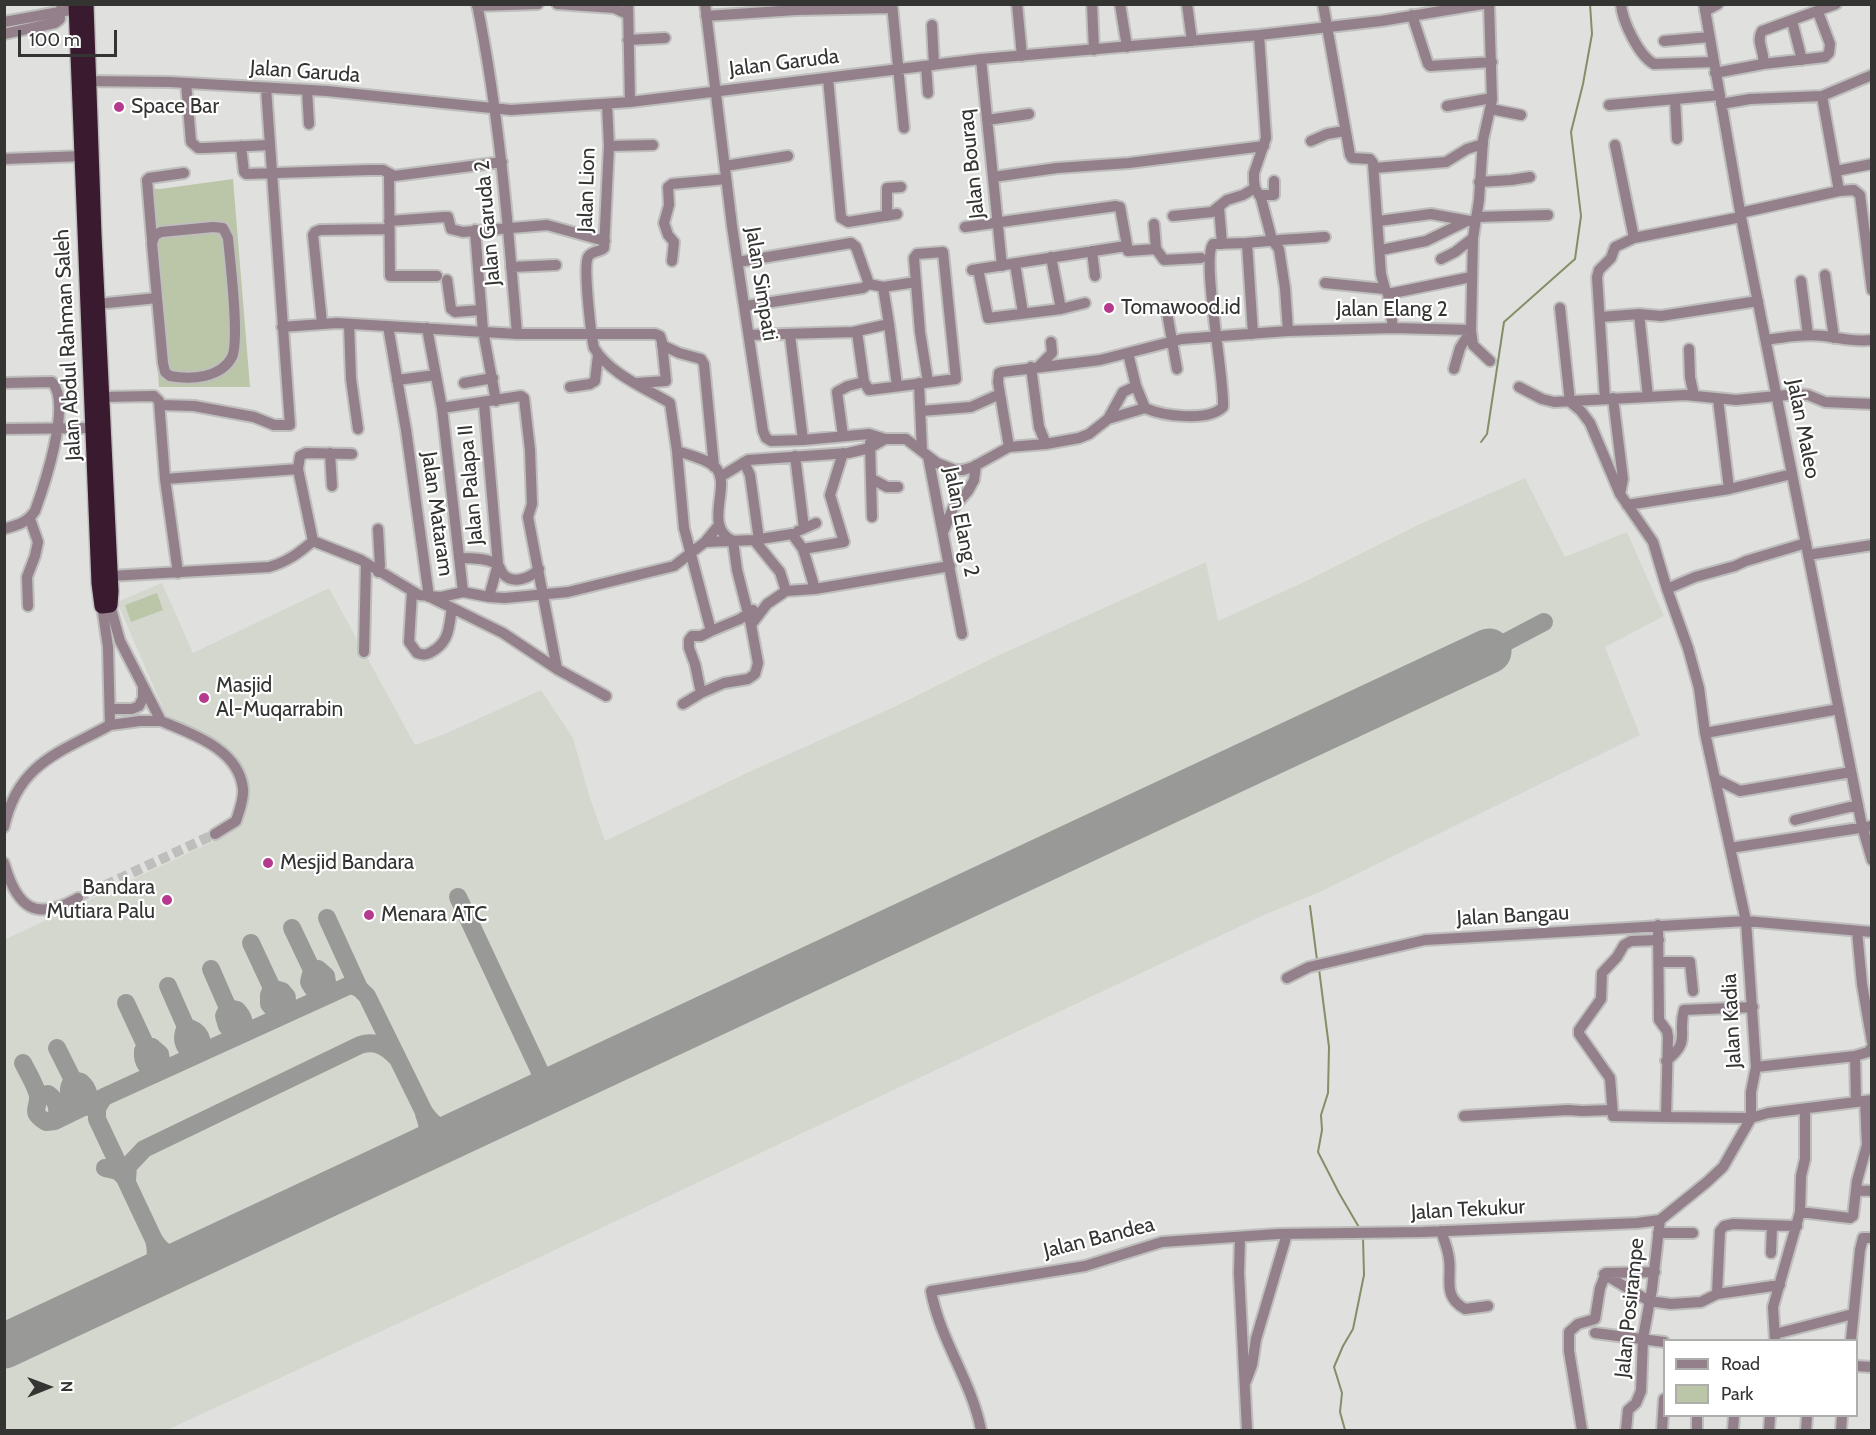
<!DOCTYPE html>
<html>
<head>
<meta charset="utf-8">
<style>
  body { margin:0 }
  #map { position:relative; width:1876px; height:1435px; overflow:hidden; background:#e0e1de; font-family:Cabin,sans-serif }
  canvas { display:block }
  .frame { position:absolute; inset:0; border:6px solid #343433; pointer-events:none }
  .legend { position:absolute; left:1663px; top:1339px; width:195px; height:78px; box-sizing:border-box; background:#fff; border:2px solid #aeaead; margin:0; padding:8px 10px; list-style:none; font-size:18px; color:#343433 }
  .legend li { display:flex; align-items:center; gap:12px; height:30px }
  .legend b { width:30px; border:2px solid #aeaead }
  .north { position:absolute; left:18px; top:1357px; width:60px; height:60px; -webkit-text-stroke:4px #fff; paint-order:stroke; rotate:89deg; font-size:16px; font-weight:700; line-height:24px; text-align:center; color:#343433 }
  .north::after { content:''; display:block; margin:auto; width:21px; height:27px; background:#343433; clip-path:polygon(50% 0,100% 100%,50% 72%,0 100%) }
  .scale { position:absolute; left:18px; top:30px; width:99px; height:27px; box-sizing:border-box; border:3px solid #343433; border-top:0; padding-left:8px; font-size:18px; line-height:21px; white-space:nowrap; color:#343433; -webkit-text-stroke:4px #fff; paint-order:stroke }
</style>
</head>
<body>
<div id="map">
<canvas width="1876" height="1435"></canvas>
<div class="frame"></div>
<ul class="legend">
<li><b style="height:8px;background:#93808b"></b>Road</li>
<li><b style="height:16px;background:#bbc6a8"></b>Park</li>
</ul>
<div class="north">N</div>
<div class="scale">100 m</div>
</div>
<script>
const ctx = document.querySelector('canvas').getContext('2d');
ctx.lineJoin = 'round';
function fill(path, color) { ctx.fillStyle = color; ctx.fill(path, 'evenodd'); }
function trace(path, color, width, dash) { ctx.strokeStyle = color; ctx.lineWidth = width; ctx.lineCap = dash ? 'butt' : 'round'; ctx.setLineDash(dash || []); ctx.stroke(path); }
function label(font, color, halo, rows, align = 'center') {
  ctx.font = font + ' Cabin,sans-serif'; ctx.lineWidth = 4.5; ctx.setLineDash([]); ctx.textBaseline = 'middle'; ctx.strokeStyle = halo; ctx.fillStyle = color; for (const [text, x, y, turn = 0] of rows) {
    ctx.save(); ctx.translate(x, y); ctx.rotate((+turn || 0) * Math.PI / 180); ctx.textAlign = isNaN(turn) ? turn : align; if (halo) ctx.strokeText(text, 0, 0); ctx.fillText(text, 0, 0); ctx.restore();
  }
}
fill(new Path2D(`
  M1525,478L1565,557L1627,532L1664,616L1605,647L1640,735L1320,892L1264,915L449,1300L167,1430H5L4,940L231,833L247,788L216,742L166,715L117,602L162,583L193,653L329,588L415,745L445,734L541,690L573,738L589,795L605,841L751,771L892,708L995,657L1206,562L1218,621L1300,584L1418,525Z`), '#d3d7cd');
fill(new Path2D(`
  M233,179L250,387H159L146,188L160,189Z
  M157,593L163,610L131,622L125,605Z`), '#bbc6a8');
trace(new Path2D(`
  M1481,442L1487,434L1504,322L1575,259L1581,216L1571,132L1583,84L1592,34L1590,4
  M1310,906L1317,960
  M1319,969L1329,1047L1328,1093L1321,1115L1322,1130L1318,1152L1339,1193L1360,1229
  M1345,1430L1340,1412L1342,1393L1334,1367L1343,1346L1353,1329L1364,1275L1363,1237`), '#828f67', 2);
trace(new Path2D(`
  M1489,651L1544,622
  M458,897L549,1091
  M327,918L359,988
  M292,928L312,970L309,982L312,987L316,993L324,995L328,988L326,976L318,969L312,970
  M251,943L272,988L282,991L287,997L285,1014L275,1011L269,1004V995L272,988
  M211,969L228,1008L237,1010C244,1017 246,1024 242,1034L235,1033L227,1026L224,1016L228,1008
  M168,986L186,1027C200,1030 205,1040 199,1053C183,1052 180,1039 186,1027
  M126,1003L146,1046L143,1051C142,1062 147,1069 158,1072L162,1067L160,1054L152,1047L146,1046
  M57,1048L73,1080
  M23,1063C27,1071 37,1088 38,1096C39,1110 29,1111 46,1122L55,1121L104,1097
  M73,1080L81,1082C89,1089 91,1098 85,1107C72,1105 64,1092 73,1080Z
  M38,1096L48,1094C57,1100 60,1111 55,1121
  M420,1151C429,1138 430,1129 424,1114
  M105,1168L118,1171L127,1180L128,1166L144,1149L360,1045C375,1040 386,1046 396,1057
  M192,1258C175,1259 163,1255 154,1240L97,1119V1108L104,1097L350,985L359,988L367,996L424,1112C436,1129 444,1132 464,1131
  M147,1279C156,1267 158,1255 154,1240`), '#999a98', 18);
trace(new Path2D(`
  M4,1346L1489,651`), '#999a98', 45);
trace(new Path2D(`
  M78,898L215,834`), '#bebebc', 10, [10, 5]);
const minor = new Path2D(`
  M477,4C499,113 508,223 517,334
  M557,4L614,8L627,14
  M628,4L630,102
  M705,4L732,226L763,431L766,438L771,441L803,440L869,434L885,439H906L937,463L955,470H963L973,467L1009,447L1046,444L1079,438L1089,434L1108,419L1123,392L1136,386L1128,353
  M892,4L904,128
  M1017,4L1022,56
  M1092,4L1094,50
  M1120,4L1127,47
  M1187,4L1192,41
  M1323,4L1350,155L1352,158L1370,159L1373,163L1381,274L1385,289L1388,294L1393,328
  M1621,4C1622,21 1639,56 1654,64L1713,62
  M1704,4L1741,217L1862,826L1872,860
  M477,6L538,4
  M796,10L892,8
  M1705,11L1718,4
  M1412,15L1428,64L1430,66L1492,62
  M706,16L796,10V4
  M1792,21L1802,60
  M4,22L76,9
  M932,25L934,65
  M4,34L55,23L60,19L59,11
  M1259,35L1266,138L1254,173V181L1255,188L1261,198L1272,240L1279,249L1285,288L1288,331
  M628,40L665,38
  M1664,41L1709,37
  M981,59L1002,266
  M1763,64L1825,57L1829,53L1830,44L1818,12
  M926,66L928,93
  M1715,73L1763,64C1766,53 1755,42 1762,31L1836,4
  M828,78L841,218L848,222L897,214
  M83,81L170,82L327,91L511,110L630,102L981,59L1259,35L1381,21L1483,4
  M186,83L191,142L198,148H204L270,145
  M307,90L309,124
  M1822,96L1839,191L1854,190L1860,195L1872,290
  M1675,99L1677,139
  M607,104L609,146L604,248C600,252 591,251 588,257C583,266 591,335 594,348C610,374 645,388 670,403L677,451C689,455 707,459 716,468C732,486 702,526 733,541
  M1721,104L1750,99L1822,96L1872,75
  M1609,105L1720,95
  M1447,106L1492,98
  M1491,109L1521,115
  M987,120L1029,114
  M1311,141L1327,134L1344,131
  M1615,145L1634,238
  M241,146L244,172L246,174L369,170H383L394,176L502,162
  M609,146L653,145
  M4,159L82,156
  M725,166L788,156
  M1374,168L1446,162L1467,149L1483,144
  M1836,171L1872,164
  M389,175L390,276H437
  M993,177L1057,168L1129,163L1264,146
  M1479,182L1511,180L1530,177
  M1259,195H1274V181
  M1219,207L1222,244
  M1740,213L1839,191
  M887,216V188L901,187
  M1173,216L1212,212L1227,200L1243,195L1255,188
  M1476,217L1548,215
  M389,221L444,217H448L451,229L463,232L547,225L605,241
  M1379,221L1431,214L1475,222
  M213,227L223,228L228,238C230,261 240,340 232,357C221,378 191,380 170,376L165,372L163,363L152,243L155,235L161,232Z
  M965,227L1116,206L1120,207L1128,251L1156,249L1154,224
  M475,230L483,331L496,401
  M152,240L147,180L149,178L184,173
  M1156,249L1164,260L1201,258
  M1381,250L1426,241L1467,221
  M1092,251L1095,276
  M1441,259L1455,252L1473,238
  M672,261L674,242L668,235L664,223L669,205L668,187L672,184L726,179
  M738,262L851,243L856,247L869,284L883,287L889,324
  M1015,264L1023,313
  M511,267L556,265
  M978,269L988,318L1061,309L1051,257
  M972,270L1126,246
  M1825,275L1834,338
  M447,280L451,309L455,312L481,310
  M1801,281L1808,335
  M1325,283L1385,289
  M883,287L916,282
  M1388,294L1471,277
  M97,304L157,298
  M746,306L863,288L869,284
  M1166,307L1177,369
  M1560,308L1570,402L1581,411L1590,423L1620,494L1653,542L1667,589L1695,577L1735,566L1746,561L1806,543
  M1061,309L1085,303
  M1639,314L1648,397
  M1601,317L1639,314L1661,316L1758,301
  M322,323L313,235L315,232L320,230L389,229
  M349,324L351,379L358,429
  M388,326L406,430L429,597
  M282,327L337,323L517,334H655L660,336L662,342L666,381L637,383
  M427,328L442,408L463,592
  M1471,331L1473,345L1490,361
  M857,332L864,382L869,390L956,379L943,252L917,254L914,258L920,332L928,382
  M1253,334L1247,243C1273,240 1299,239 1325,237
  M749,335L853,332L889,324L897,386
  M790,335L803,440
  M1766,340C1785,337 1804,334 1824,336C1840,338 1854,342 1872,340
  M662,345L679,353L701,359L704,364L714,467
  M1689,349L1690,377L1694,396
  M1039,366L1052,353L1051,342
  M1031,367L1039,427L1046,444
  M1454,369L1460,348L1471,330
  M397,380L436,375
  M4,383L52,382C72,404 44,486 35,511C27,523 17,525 4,529
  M464,383L493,378
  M919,383L922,451
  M570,387L590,384L595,381L598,355
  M1519,387L1542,399L1554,402L1685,395L1736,400L1797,394L1808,395L1825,402L1872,404
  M101,397L154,396L159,401L165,479L178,573
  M1613,398L1623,479L1620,494
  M1605,399L1597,277L1599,270L1611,258L1615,247L1634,238L1741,217
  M1718,399L1729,489
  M160,405L194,406L254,417L274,425H290L266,88
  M442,408L521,396L524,398L530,450L532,504L528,517L557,669L606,696
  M1145,408C1163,416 1208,422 1223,407C1225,379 1201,259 1213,244L1247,243
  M921,411L971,407L1000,394
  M1108,419L1145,408L1136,386
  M4,429L93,428
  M843,436L837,392L848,386L864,382
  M870,443L872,517
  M1009,447L998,382L999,373L1002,372L1100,360L1182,339L1288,331L1393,328L1471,330L1473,238L1479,200L1483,140L1492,100L1489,4
  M677,451L684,528L711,631L701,636H692L689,640V648L695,664L701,693L724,683L748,679L755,674L758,663L751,625L767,604L786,591L780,572L754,540
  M330,453L332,486
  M352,454L306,453L300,456L298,469L313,541L361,560L419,595L441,597L463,592L489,597L498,564L484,403
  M795,456L804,528
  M928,456L962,634
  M744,462L750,475L759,540
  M720,477L748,460L848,453L870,448L885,439
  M165,479L298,469
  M872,479L887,487H898
  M1627,505L1729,489L1792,474
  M378,529L380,566L378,572
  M944,530L953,508L968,491L974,480L976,465
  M798,531L816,523
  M733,541L737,570L751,625
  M705,542L754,540L792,534L803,549L815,589
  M803,549L844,542L830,495L843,453
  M1808,555L1872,545
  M460,558C471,558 485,558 495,563C500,565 500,570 503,574C513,585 530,578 539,569
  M110,576L269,567C287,562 299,553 313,541
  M786,591L815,589L950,566
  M412,592L409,642L417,653C425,656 429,654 436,649C450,639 449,624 452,608
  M489,597L505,598L568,592L674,566L705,542L719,525
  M432,598L503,633L557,669
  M110,605L120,641L161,721C192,734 239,749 243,789C244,800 239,811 236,821L215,834
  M28,606L27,577L35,556L38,542L30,519
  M711,631L740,619L753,610
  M364,652L366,563
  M683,704L701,693
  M111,709H132L139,706L143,698V686
  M110,725L140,721H161
  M1705,733L1839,709
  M1716,779L1740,791L1851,772
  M1795,820L1858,805
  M4,827C18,763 59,753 110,725L108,647L102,606
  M1730,848L1872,826
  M4,863C17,908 35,922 78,898
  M1658,925L1659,1020L1667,1031L1668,1037L1666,1117L1751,1118V1092L1756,1067L1746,921L1705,733L1699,688L1688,648L1667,589
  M1857,931L1862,984L1872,1042
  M1659,940L1631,941L1624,945L1617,957L1602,973L1601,999L1579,1030V1034L1610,1078L1613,1116L1666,1117
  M1659,962H1690L1693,991
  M1287,978L1309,967L1425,940L1746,921L1872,932
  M1855,1056L1856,1102
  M1666,1061C1692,1041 1677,1034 1684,1010L1753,1007
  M1756,1067L1855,1056L1868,1052L1872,1047
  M1464,1116L1568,1110L1582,1111L1612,1110
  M1856,1190L1872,1191
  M1800,1212L1850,1218L1853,1216L1857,1181L1867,1145L1865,1101
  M1441,1231C1444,1240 1448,1249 1449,1259C1452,1279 1442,1296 1465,1309L1488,1306
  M1658,1233H1693
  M1240,1237L1239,1273L1247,1430
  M1771,1253L1772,1226
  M1604,1274L1649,1301L1671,1304L1701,1302L1717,1294L1780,1285
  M1717,1294L1720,1231L1724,1226L1733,1224L1797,1226
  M1595,1333L1664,1342
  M1775,1334L1853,1314
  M1775,1340L1773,1307L1800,1212L1801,1176L1805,1159V1109
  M1851,1340L1860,1250L1863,1238H1872
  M1856,1366L1872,1367
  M1246,1381L1252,1365L1256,1339L1287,1234
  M981,1430C972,1382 940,1340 931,1291L1085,1266L1162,1242L1278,1234L1423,1232L1637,1223L1660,1220L1707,1182L1723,1167L1751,1118L1768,1113L1872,1100
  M1582,1430L1569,1351V1332L1578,1324L1595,1319L1600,1288L1606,1273L1655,1272
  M1626,1430L1628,1410L1636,1403L1641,1391L1643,1338L1652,1289L1660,1220
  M1662,1430L1664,1399
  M1697,1430V1416
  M1733,1430L1734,1416
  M1769,1430L1770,1416
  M1806,1430L1807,1416
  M1841,1430L1842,1416`);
const highway = new Path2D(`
  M76,4L99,583L102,606L110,605L111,591L94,235L86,4`);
trace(minor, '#bebebc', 14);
trace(highway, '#bebebc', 18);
trace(minor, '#93808b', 10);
trace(highway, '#3a1a2e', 15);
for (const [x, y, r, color] of [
  [119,107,6,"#b53a8d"],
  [1109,308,6,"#b53a8d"],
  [204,698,6,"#b53a8d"],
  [268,863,6,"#b53a8d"],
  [167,900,6,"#b53a8d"],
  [369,915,6,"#b53a8d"]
]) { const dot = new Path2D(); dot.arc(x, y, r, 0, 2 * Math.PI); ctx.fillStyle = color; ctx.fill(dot); trace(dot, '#fff', 2); }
label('21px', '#343433', '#fff', [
  ["Jalan Garuda",784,63,-7],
  ["Jalan Garuda",305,72,4],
  ["Jalan Bouraq",972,164,-96],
  ["Jalan Lion",587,190,-88],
  ["Jalan Garuda 2",488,223,-95],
  ["Jalan Simpati",761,284,81],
  ["Jalan Elang 2",1392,310],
  ["Jalan Abdul Rahman Saleh",68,345,-93],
  ["Jalan Maleo",1803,429,79],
  ["Jalan Palapa II",471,485,-95],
  ["Jalan Mataram",437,514,82],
  ["Jalan Elang 2",961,522,79],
  ["Jalan Bangau",1513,916,-3],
  ["Jalan Kadia",1732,1021,-93],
  ["Jalan Tekukur",1468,1210,-3],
  ["Jalan Bandea",1099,1238,-14],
  ["Jalan Posirampe",1630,1308,-84]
]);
label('21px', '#343433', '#fff', [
  ["Space Bar",131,107],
  ["Tomawood.id",1121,308],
  ["Masjid",216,686],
  ["Al-Muqarrabin",216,710],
  ["Mesjid Bandara",280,863],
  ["Bandara",155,888,"right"],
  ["Mutiara Palu",155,912,"right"],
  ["Menara ATC",381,915]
], 'left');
</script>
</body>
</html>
